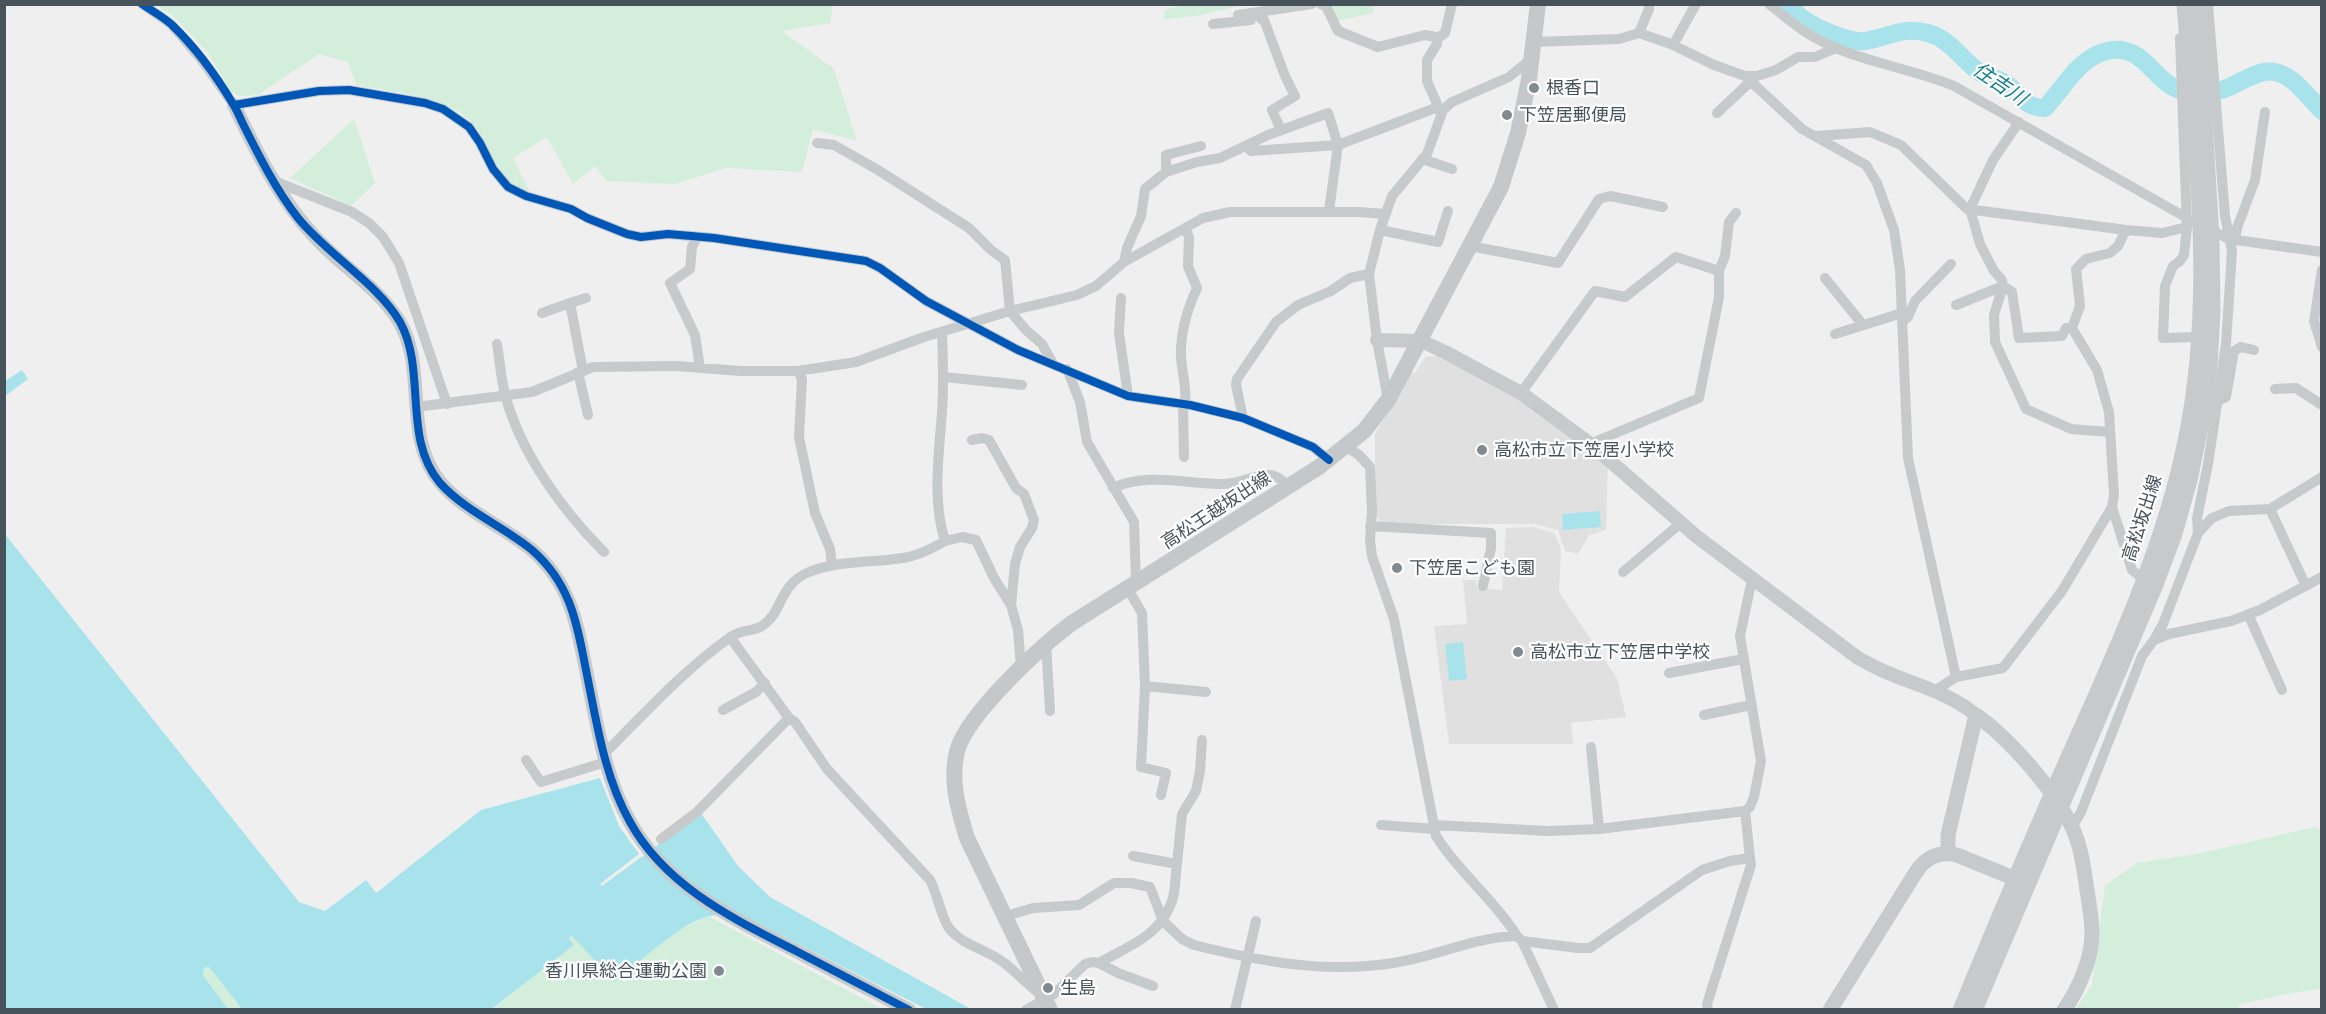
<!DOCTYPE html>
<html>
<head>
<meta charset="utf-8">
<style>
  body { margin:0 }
  #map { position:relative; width:2326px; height:1014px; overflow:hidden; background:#efefef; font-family:Commissioner,sans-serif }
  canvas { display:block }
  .frame { position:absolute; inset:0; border:6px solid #46535b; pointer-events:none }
</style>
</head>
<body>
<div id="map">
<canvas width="2326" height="1014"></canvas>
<div class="frame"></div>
</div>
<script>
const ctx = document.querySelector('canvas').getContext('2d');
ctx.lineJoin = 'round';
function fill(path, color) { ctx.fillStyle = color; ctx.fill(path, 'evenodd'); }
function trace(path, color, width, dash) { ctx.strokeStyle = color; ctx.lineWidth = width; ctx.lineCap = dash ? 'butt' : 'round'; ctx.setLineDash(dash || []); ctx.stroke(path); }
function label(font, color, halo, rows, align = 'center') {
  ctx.font = font + ' Commissioner,"Noto Sans JP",sans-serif'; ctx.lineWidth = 4.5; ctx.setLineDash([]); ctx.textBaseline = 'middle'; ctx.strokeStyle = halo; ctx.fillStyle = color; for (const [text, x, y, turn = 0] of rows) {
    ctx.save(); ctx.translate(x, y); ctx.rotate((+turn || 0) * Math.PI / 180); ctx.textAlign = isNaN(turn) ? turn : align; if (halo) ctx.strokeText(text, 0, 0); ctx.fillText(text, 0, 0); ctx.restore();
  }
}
fill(new Path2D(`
  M1444,355L1519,395L1608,465L1606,530L1589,535L1578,554L1565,551L1558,530L1535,524H1384L1375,516V434L1411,371L1415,373L1425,357Z
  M1533,527L1554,533L1561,549L1559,592L1617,678L1626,717L1571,723L1573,744H1449L1434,626L1467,624L1463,580H1476L1477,588L1502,590L1506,528Z`), '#e1e0e1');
fill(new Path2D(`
  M156,5H833L830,23L782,31L834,69L857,141L813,129L802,172L726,168L675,184L607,181L595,166L573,184L547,137L513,158L530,193C524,190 514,188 509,183C492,169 488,141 473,124C448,95 391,92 356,85L348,62L319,54L258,95L239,96L230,91L208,52L172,15Z
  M1183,5V4L1244,5L1196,16L1163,19L1165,10Z
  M1332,5H1373V13L1337,21Z
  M354,119L375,183L351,206L290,178Z
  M2315,827L2321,831V989L2292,993L2240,1004L2237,1009L2075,1010L2092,985L2105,885L2137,863L2197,854Z
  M708,916L882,1009L492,1010L574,945L569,937L571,935L685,927Z
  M209,967L242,1009H228L203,975V968Z`), '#d3eedb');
fill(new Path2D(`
  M22,370L28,379L5,396V381Z
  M1600,511L1601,527L1563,530L1562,514Z
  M4,533L299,902L325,911L366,880L376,893L481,810L600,778L619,826L639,854L600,884L602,886L701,813L738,866L770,897L971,1009H926L749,919C735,917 720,913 706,917C680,924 637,964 615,982L571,935L569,938L574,945L492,1009H242L209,967L204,968L203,975L228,1009H5Z
  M1463,642L1467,679L1449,681L1445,644Z`), '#a8e3ec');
trace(new Path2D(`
  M1789,4C1797,22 1846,43 1865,41C1889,37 1902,26 1928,33C1950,39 1961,59 1979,72C1987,77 2000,78 2008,85C2021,95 2025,108 2045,108C2064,88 2078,58 2107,51C2144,42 2154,84 2181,90C2191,91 2212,93 2222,90C2248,81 2266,59 2293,81C2303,89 2312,101 2322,111`), '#a8e3ec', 18);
trace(new Path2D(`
  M142,4L171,24L201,59L234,105L319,91L349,90L425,103L443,109L469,127L480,143L493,169L508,187L526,196L571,209L587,218L627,234L641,237L668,234L714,238L866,261L880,268L926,301L1018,350L1128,396L1190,405L1243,418L1313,447L1329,460
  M1321,4L1326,6L1338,31L1378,47L1425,35L1436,37L1437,44L1427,60V81L1441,113
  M1769,4C1788,19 1805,34 1827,44C1867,63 1913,69 1954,86L2187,218L2229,239L2322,252
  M1258,12L1261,19L1264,20L1285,76L1295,96L1272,110L1281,130
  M1238,15L1312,4
  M1213,24L1251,20
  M1639,33L1649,9V4
  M2180,38L2187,227L2184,255L2180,261L2173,266L2165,286L2163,338L2198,337
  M1437,39L1445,33L1452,4
  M1534,42L1619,39L1639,33L1671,44L1714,65L1745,76H1757L1776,70L1798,57H1815L1836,48
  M1673,45L1696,4
  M1745,76L1802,129L1866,165L1877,183L1894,230L1900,270L1908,458L1956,677L1936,690
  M1717,113L1751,81
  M2019,122L1993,160L1970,209L1980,244L1994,271L2002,280L2003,286L1994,315L1995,342L2026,409L2071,429L2110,432
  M1817,136L1870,132L1901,145L1967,209L2126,230L2162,233L2187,227
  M817,143L834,145L878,170L969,228L991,250L1005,260L1010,311L1026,330L1042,344L1053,364
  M1246,146L1251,151L1338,145L1438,107
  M1422,159L1452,169
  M1166,172L1197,162L1220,158L1268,135L1328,113L1338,145L1329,211
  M274,181L352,212L369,223L383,237L399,263L447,404
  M1185,228L1189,237L1188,266L1197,288C1187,310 1180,333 1181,357C1182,373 1187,388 1185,404
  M1380,230L1438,242L1448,211
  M697,237L692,247L690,269L670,283L695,335L700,368
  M2235,241L2237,228L2255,180L2265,112
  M1470,246L1558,263L1599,199L1610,196L1663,207
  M1124,262L1127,248L1141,216L1145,189L1166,172V155L1201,146
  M2322,270L2314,321L2322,347
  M1825,278L1863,325
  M1121,298L1119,333L1128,396
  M1956,305L2003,286L2012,292L2019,338L2062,336L2066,328H2072
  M542,313L570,303
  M1902,322L1908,317L1915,301L1951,264
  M1835,334L1902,313
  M497,344C500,362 501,381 506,398C522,455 563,511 604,552
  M1067,369L1080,402L1087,442L1134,522L1136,584
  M583,371L570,303L586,298
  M798,371L856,362L924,337L1010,311L1077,295L1096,286L1124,262L1203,218L1230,212H1359L1385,214
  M578,372L588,415
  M944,377L1022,385
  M2275,389L2296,388L2322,405
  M1521,393L1595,291L1625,297L1676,257L1719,271L1725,256L1729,222L1736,213
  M1388,400L1377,340L1369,274L1380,230L1392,196L1427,154L1443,110L1452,102L1509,77L1531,59
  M1183,404L1184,457
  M2212,404L2226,397L2234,351L2241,347L2254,350
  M416,407L532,392L593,367L677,366L740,371H798L802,379L799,437L815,513L830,549L832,565
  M1243,418L1236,385L1237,379L1276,322L1298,305L1331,291L1350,278L1369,274
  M972,440L982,438L989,440L1016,488L1024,494L1034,520L1032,528L1020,547L1015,564L1011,605
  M1593,446L1597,441L1699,398L1719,297V271
  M1347,447L1359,455L1370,467L1372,511L1370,540L1372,556L1394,619L1436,836C1459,873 1494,899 1517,936
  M1113,488C1146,472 1188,484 1223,484C1238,484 1254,475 1269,475C1277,475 1283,481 1289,487
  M2112,507L2132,570L2138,575L2143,576
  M2270,509L2306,586
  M1370,526L1491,533V548L1483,586
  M2198,533L2212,518L2229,511L2270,509L2322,477
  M945,541L962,537L976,540L994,578L1011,605L1018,630L1021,668
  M1623,572L1681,523
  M1128,589L1142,613L1145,686L1141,767L1166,773L1161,795
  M2248,614L2282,690
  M730,637L789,718L795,722L827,769L930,880C937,893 942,919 949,928C961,944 984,949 1000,960C1014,969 1025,983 1039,993
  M2154,640L2163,624L2198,533L2197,518L2208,464L2226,344L2232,251L2225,216L2208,4
  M1046,643L1050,711
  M1669,673L1743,659
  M1956,677L2003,668L2062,591L2112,507L2114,495L2109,412L2097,370L2072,328L2080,306L2076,269L2086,259L2110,253L2118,246L2126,230
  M1145,686L1206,692
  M723,710L756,692L765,683
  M1704,715L1751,705
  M1591,747L1599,829
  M605,753C645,713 683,671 729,638C742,628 753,632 762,626C783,613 778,585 809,572C839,560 871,563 903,558C917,556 933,548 945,541C932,501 939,453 942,412C944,385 943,359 942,333
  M526,760L541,782L606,762
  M1381,825L1435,829
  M1434,825L1548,831L1599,829L1745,811
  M2072,827L2081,812L2142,656L2154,640L2169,634L2231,621L2260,610L2322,577
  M661,839L697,812L789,718
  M1177,864L1182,814L1196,791L1200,771L1202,740
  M1006,916L1033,908L1079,905L1114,883H1131L1150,887L1163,921L1182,939L1194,945C1258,961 1326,974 1393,963C1435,957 1473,937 1517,936L1522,941L1554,1010
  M1522,941L1578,948H1590L1702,870L1730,861L1750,858L1745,811L1750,807L1754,797L1761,761L1740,636L1752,579
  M1099,963C1130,945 1159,937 1172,901C1176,890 1175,876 1177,864L1133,856
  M1026,1010L1054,994L1085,964L1093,962L1099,963L1118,973L1153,986
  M1235,1010L1256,921
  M1708,1010L1707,1004L1751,865L1750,858`), '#c6cacb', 10);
trace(new Path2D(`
  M234,105C256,151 280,200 315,237C341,266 378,287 399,321C428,369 402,436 440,482C464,511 503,526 532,550C572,585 577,625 587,675C597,725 605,778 630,822C666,887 734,919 796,951C834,971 871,990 909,1010
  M1377,340L1421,341L1445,352L1521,393L1593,446L1696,536L1858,658C1868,663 1877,669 1888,673C1919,686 1949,693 1976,715`), '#c6cacb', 14);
trace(new Path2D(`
  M1948,853V835L1952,818L1976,715C2010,739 2053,789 2071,825C2080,843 2083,863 2086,883C2088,899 2092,916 2092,933C2092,958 2079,989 2064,1010
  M1830,1010L1916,872C1926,857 1939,851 1957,855L2023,882
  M1960,1010C1995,925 2030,841 2068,757C2113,656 2163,550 2185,441C2215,300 2195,147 2184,4
  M1975,1010L2155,587L2175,534L2190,480L2205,408L2210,365L2213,311L2212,239L2198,4`), '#c7cacc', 15);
trace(new Path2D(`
  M1050,1010L967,838C958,809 949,778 958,748C970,712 1041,646 1072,623L1319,467L1364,431L1388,400L1501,187L1518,133L1529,79L1538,4`), '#c4c8ca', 16);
trace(new Path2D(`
  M142,4C152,11 164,17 172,25C195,47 217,77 233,104C237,110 240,118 243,124C259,156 276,190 298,218C327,254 378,284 400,322C427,371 402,438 440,483C465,511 503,526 532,550C572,585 577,625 587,675C597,725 605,778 630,822C666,887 734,919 796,951C834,971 871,990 909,1010
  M234,105L319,91L349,90L425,103L443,109L469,127L480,143L493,169L508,187L526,196L571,209L587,218L627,234L641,237L668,234L714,238L866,261L880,268L926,301L1018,350L1128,396L1190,405L1243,418L1313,447L1329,460`), '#0057b8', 8);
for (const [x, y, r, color] of [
  [1534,88,6,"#818a8f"],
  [1507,115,6,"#818a8f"],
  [1482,450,6,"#818a8f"],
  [1397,568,6,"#818a8f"],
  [1518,652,6,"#818a8f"],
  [719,971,6,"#818a8f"],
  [1048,988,6,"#818a8f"]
]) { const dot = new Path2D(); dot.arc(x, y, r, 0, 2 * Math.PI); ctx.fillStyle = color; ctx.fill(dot); trace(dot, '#fff', 2); }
label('18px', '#46535b', '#fff', [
  ["根香口",1546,88],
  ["下笠居郵便局",1519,115],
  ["高松市立下笠居小学校",1494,450],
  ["下笠居こども園",1409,568],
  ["高松市立下笠居中学校",1530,652],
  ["香川県総合運動公園",707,971,"right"],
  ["生島",1060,988]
], 'left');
label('18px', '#46535b', '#fff', [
  ["高松王越坂出線",1216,510,-33],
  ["高松坂出線",2142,518,-72]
]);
label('italic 20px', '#0f808f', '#fff', [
  ["住吉川",2000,84,34]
]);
</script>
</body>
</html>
